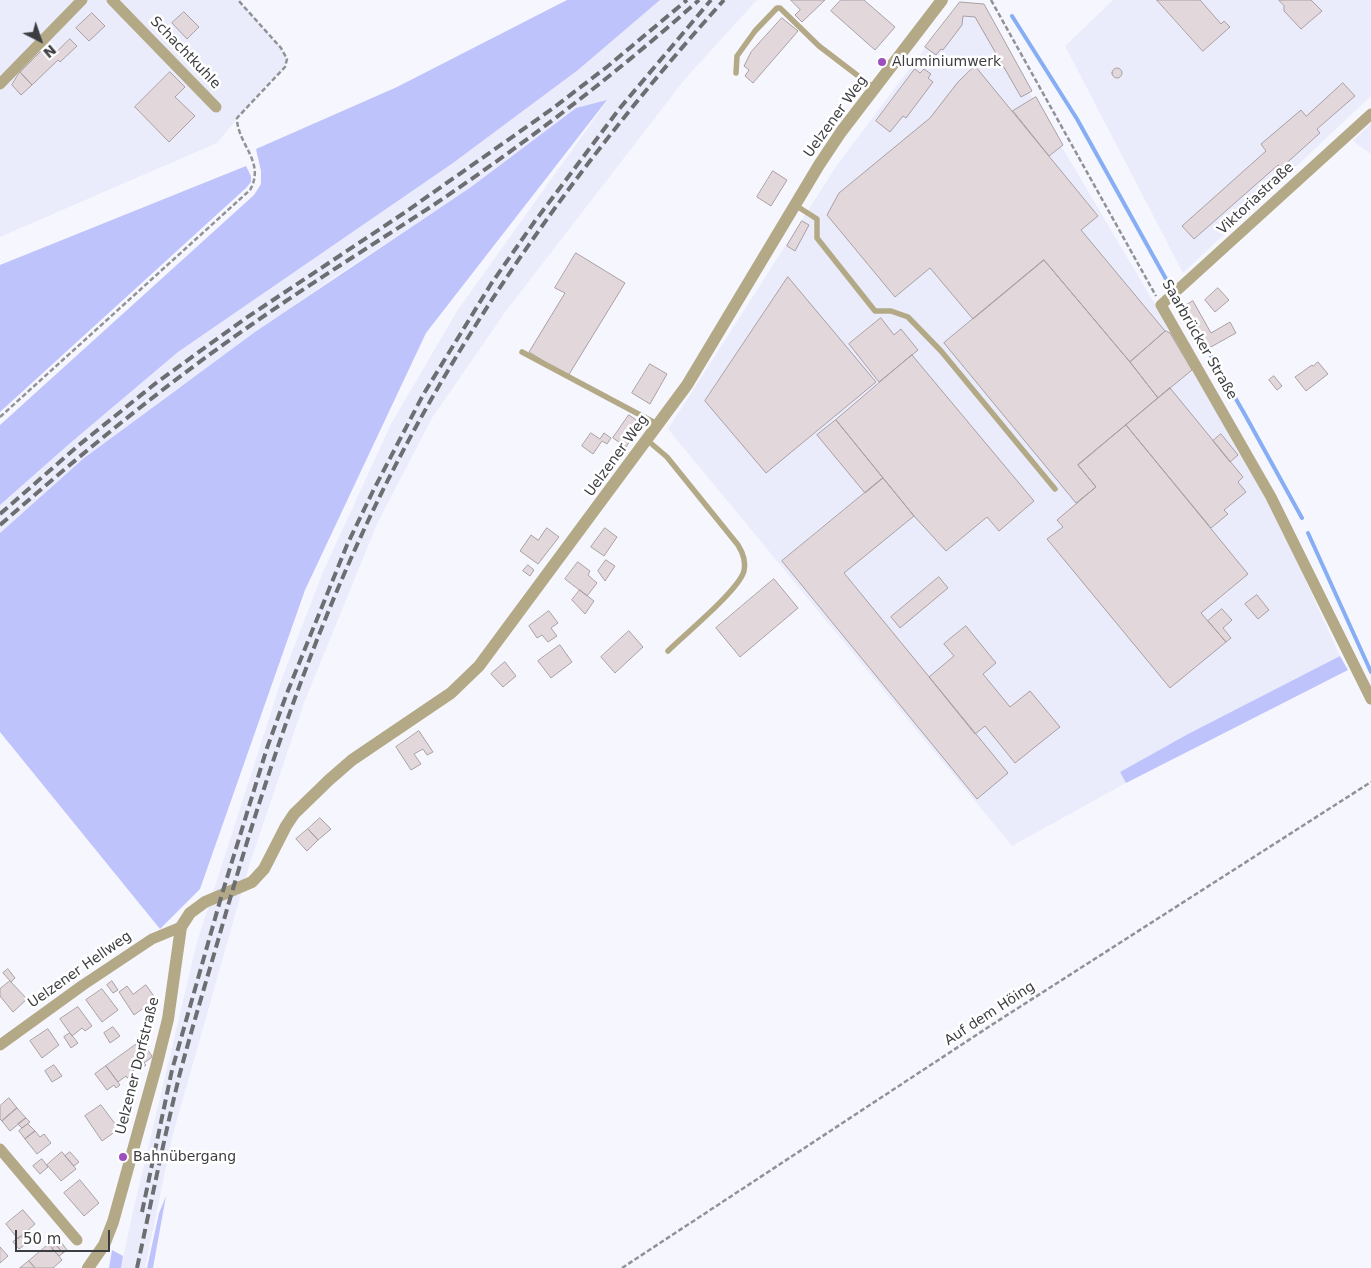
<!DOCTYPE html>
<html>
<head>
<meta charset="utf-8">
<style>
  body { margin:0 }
  #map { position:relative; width:1371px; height:1268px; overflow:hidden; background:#f6f7fe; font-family:"DejaVu Sans",sans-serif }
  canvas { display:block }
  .north { position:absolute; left:15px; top:15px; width:50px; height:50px; -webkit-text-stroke:4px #fff; paint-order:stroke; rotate:139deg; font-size:14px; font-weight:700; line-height:20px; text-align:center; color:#3c3d40 }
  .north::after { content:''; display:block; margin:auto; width:18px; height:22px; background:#3c3d40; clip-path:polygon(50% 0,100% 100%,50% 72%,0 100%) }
  .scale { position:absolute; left:15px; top:1230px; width:95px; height:22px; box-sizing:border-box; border:2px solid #3c3d40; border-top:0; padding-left:6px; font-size:15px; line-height:18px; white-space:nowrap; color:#3c3d40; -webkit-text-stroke:4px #fff; paint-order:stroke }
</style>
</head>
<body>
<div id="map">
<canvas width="1371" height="1268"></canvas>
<div class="north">N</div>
<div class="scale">50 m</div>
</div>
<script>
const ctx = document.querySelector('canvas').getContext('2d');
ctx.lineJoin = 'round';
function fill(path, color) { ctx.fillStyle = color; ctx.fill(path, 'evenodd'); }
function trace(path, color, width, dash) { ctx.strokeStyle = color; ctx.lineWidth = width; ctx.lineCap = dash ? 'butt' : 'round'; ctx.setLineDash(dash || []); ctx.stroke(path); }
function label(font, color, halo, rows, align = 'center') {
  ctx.font = font + ' "DejaVu Sans",sans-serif'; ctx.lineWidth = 5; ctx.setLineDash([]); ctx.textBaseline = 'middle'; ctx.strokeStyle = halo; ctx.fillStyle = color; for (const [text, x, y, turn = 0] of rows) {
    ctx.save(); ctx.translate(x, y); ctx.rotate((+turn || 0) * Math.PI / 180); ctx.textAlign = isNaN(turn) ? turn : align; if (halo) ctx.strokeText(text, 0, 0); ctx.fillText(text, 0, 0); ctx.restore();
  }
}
fill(new Path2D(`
  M0,0H238L281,48L287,59L285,67L256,96L217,143L0,237Z
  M660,0H757L685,79L506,311L432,418L377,524L304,703L249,866L173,1134L145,1268H121L131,1220L197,942L282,678L323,572L391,424L457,311L607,101L576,108L471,187L336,276L167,396L84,458L0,533V505L68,445L178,352L453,163L578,70Z
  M1113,0H1371V96L1183,273L1065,46Z
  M952,12H982L1172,333L1283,530L1340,656L1188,734L1120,772L1126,783L1012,846L668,429L837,165Z
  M1371,123V154L1353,141Z`), '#eaecfc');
fill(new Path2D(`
  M567,0H660L578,70L453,163L178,352L68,445L0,505V425L254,195L261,184V171L256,149L397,87Z
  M607,100L426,333L305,590L200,889L160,929L0,732V533L84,458L255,332L471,187L576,108Z
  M246,166L251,176V182L246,188L0,412V265Z
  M1340,656L1348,670L1126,783L1120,772L1188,734Z
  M166,1196L153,1268H147L159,1213Z
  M112,1250L123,1256L121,1268H109Z`), '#bfc3fc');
trace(new Path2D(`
  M1012,16L1077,119L1166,279
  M1181,304L1244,413L1302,518
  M1308,533L1371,672`), '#87aef4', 4);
const building = new Path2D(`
  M791,0H825L802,22L795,15L800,10Z
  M841,0H864L895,27L875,50L831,11Z
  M1157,0H1200L1221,24L1224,21L1230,27L1203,51Z
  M1279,0H1311L1322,11L1301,29L1284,11V6Z
  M960,2L984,4L1032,91L1021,97L975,17L963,16L962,25L943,50L941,49L936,55L925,47Z
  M184,12L199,27L187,39L172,23Z
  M92,13L105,26L89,41L76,28Z
  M782,18L798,31L753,83L745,76L749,70L744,66L751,52Z
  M70,39L77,46L60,62L58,60L32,85L20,72L45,47L53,55Z
  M975,66L1098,216L1081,230L1165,331L1130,362L1044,260L973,319L930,268L895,297L827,215L839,193L930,118L958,82Z
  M1112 73a5 5 0 1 1 10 0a5 5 0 1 1-10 0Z
  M915,69L920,73L924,69L931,74L928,78L933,82L906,118L903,116L890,132L876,121Z
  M20,72L32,85L21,95L12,85Z
  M170,72L185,87L175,97L195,116L169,142L135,107Z
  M1343,83L1355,96L1317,129L1320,133L1281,168L1278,165L1194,239L1182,226L1266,151L1261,144L1301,110L1306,116Z
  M1036,97L1063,145L1049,156L1013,111Z
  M773,171L787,180L771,206L757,197Z
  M802,221L809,225L795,251L787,246Z
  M576,253L625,283L568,376L529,352L565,293L555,288Z
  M1044,260L1130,362L1158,398L1078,465L1096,487L1076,503L944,343Z
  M788,277L876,382L766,473L705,401Z
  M1218,288L1229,300L1215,312L1205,300Z
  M1193,301L1211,333L1230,322L1236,333L1209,348L1185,306Z
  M881,318L894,335L901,329L918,350L879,382L849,344Z
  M1166,331L1170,333L1192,370L1158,398L1130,362Z
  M912,355L1034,501L999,531L987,517L946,551L914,516L836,420Z
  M1318,362L1328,374L1306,391L1295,377L1312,365L1313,366Z
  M650,364L667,374L650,404L632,393Z
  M1274,376L1282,386L1277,390L1269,380Z
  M1170,388L1243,477L1238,482L1246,492L1224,510L1228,514L1211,528L1126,425Z
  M629,415L642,424L626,447L613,438Z
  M836,420L883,478L865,493L817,435Z
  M1126,425L1248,574L1201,613L1226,642L1170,688L1047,539L1063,527L1057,520L1096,487L1078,465Z
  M591,433L600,439L604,433L611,438L607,444L602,441L593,454L582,446Z
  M1221,434L1238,455L1230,462L1213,441Z
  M883,478L914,516L844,573L1008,773L977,799L782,561Z
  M547,528L559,537L538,564L520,551L531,535L538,540Z
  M605,528L617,537L604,556L591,547Z
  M606,560L615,566L605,581L598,571Z
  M578,562L590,571L588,575L597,583L587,596L565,579Z
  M528,565L534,570L530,576L523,571Z
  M939,577L948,588L900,628L891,617Z
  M774,579L798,608L740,657L716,628Z
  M580,590L594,601L585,614L572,600Z
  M1257,595L1269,610L1258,619L1245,604Z
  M1222,609L1232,620L1223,628L1231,638L1226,642L1208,621Z
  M549,611L558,623L551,628L557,636L548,642L542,635L537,638L529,626Z
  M966,626L996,663L983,674L1010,707L1030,691L1060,727L1015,763L985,726L975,734L929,677L954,656L944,644Z
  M629,631L643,647L615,673L601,657Z
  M560,645L572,662L551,678L538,661Z
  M505,662L516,676L503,687L491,674Z
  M419,731L433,752L427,755L423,749L414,754L421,764L411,770L396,747Z
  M320,818L331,829L318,840L308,829Z
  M308,829L318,840L307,851L296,839Z
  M8,969L15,978L11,982L3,973Z
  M10,981L27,999L13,1012L0,996V989Z
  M112,981L118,990L113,993L107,985Z
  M146,985L156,999L134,1015L119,992L127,986L133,994Z
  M102,989L118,1010L102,1022L86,1000Z
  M78,1007L92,1026L85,1031L82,1028L72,1036L60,1019Z
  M113,1027L120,1036L110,1043L104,1033Z
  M48,1029L59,1045L42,1058L30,1041Z
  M70,1033L78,1043L71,1048L64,1037Z
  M141,1041L152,1056L151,1058L144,1063L146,1065L143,1067L141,1065L130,1073L132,1075L127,1078L126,1076L118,1082L106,1066Z
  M54,1065L62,1076L52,1082L45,1071Z
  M106,1066L120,1085L116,1088L114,1085L107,1090L95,1074Z
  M9,1098L17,1108L2,1121L0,1119V1106Z
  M101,1105L119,1129L102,1141L85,1116Z
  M17,1108L26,1118L10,1131L2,1121Z
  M26,1118L30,1122L22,1128L18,1124Z
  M28,1124L35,1131L25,1139L19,1131Z
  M35,1131L40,1137L44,1134L51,1143L37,1154L25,1139Z
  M62,1152L76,1169L61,1181L47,1165Z
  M70,1152L79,1162L74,1166L65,1156Z
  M42,1159L48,1167L40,1174L33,1166Z
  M80,1180L99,1203L84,1216L64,1193Z
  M23,1210L35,1224L18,1239L6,1224Z
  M21,1236L27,1243L19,1249L13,1242Z
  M61,1242L67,1250L63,1253L56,1245Z
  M49,1244L62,1260L53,1268H35L29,1261Z
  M56,1245L63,1253L59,1256L52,1249Z
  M0,1247L8,1256L0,1263Z
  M29,1261L35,1268H20Z`);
fill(building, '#e2d8db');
trace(building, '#aaa0a3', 1);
trace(new Path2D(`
  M991,0L1156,296
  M0,417L250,190C266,162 237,144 237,118L285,67L287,59L281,48L238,0
  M622,1268L990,1026L1371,782`), '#919296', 2.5, [5, 2.5]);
trace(new Path2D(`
  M736,73L737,56L755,31L777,8H780L819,46L874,88
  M795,205L817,219V238L875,311H891L908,317L941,351L1055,489
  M522,352L659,425
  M647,440L667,457L738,545C743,553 746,562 744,571C739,590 684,635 668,651`), '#b4a986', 5.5);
trace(new Path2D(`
  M112,0L216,107
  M0,84L82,0
  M1371,114L1161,305L1271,497L1371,699
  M0,1045L83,985L152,939L181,927
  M0,1149L77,1240`), '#b4a986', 11);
trace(new Path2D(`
  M88,1268L104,1245L113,1222L156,1067L168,1019L181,927L190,913L205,902L252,882L264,869L286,826L294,814L329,780L352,760L451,693L479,666L687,385L819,165L841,132L942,0`), '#b4a986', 12);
trace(new Path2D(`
  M0,514L79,445L156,383L246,318L404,213L552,109L608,66L687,0
  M0,525C81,454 163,386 251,325C311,283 374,244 435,204C527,142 616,74 699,0
  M142,1212L172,1070L222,894L267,748L287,693L347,545L373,491L423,395L491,284L535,221L620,108L711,0
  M137,1268C151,1203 164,1138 180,1073C192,1028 206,982 219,937C262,786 311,637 380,496C469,315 589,150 724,0`), '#6d6e72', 4, [10, 5]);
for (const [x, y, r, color] of [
  [882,62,5,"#9e4fbf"],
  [123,1157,5,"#9e4fbf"]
]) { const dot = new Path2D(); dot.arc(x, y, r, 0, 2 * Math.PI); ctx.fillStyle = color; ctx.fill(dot); trace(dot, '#fff', 2); }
label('14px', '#3c3d40', '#fff', [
  ["Schachtkuhle",185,53,46],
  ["Uelzener Weg",836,117,-54],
  ["Viktoriastraße",1256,199,-43],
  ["Saarbrücker Straße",1199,340,60],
  ["Uelzener Weg",617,456,-54],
  ["Uelzener Hellweg",80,970,-35],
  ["Auf dem Höing",990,1014,-33],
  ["Uelzener Dorfstraße",138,1066,-76]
]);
label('14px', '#3c3d40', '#fff', [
  ["Aluminiumwerk",892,62],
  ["Bahnübergang",133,1157]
], 'left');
</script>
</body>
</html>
